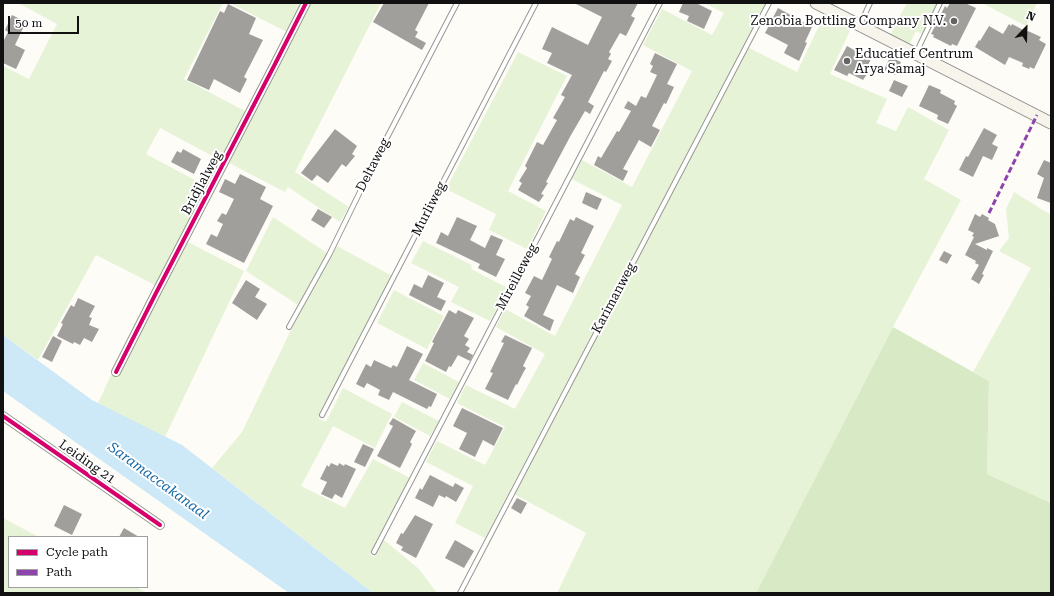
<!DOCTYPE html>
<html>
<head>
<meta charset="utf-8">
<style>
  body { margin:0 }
  #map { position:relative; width:1054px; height:596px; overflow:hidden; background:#fdfcf7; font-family:"Roboto Serif",serif }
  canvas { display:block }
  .frame { position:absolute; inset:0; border:4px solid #111; pointer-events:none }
  .legend { position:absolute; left:8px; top:536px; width:140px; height:52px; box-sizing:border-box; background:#fff; border:1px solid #a0a0a0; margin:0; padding:5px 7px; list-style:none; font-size:12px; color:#111 }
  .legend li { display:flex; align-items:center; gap:8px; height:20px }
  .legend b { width:20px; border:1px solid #a0a0a0 }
  .north { position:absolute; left:1006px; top:8px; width:40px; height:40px; -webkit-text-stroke:3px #fff; paint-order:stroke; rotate:23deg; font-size:11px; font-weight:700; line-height:16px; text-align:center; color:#111 }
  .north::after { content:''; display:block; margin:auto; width:14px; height:18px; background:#111; clip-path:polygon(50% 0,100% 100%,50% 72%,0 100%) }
  .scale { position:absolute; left:8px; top:16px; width:71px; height:18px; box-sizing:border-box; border:2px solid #111; border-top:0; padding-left:5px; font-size:12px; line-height:14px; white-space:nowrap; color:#111; -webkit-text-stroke:3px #fff; paint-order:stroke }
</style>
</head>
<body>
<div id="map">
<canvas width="1054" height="596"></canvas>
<div class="frame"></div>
<ul class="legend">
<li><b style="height:5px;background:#d6006c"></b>Cycle path</li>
<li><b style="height:5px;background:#8e44ad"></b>Path</li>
</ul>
<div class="north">N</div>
<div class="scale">50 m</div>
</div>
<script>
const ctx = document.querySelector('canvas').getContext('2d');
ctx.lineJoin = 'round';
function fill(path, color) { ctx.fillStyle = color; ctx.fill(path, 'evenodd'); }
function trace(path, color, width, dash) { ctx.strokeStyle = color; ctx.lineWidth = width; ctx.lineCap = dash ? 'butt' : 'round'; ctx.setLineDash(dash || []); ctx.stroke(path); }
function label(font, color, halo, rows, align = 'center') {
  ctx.font = font + ' "Roboto Serif",serif'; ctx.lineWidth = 4; ctx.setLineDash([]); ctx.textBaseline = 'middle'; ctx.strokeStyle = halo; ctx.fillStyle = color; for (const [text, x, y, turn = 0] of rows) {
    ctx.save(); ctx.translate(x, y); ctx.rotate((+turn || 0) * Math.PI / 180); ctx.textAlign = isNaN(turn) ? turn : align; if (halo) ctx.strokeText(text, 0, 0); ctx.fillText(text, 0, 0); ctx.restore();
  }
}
fill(new Path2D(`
  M18,3H223L184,79L247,112L222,161L160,128L146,154L208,187L157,286L96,255L38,360L3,335V66L29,79L57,24Z
  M230,3H303L287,32Z
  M308,3H381L295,172L349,207L340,222L288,187L285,192L227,162Z
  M704,3H766L485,538L455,523L473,486L426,462L437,441L485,465L505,427L457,403L466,385L515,409L545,354L496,327L505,309L555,336L622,205L572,179L582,160L632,187L692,71L643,45L662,9L712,35L724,13Z
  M907,3H941L925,35L916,31L909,45L890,35Z
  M982,3H1037L1026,26Z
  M825,13L852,26L830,74L887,99L876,123L896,131L908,107L949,130L924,179L961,200L893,327L756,593H557L586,533L514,494L747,47L797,72Z
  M518,52L567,76L508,191L546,211L527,249L489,230L496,214L446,189Z
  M1014,192L1051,215V285L1049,291L1051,292V503L987,474L989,381L973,372L1031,268L999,251L1009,238L1006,209Z
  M273,217L327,253L298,305L246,271Z
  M186,241L244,271L165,437L98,403L112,373L119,375L158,295Z
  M423,241L472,265L471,269L508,288L490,321L451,302L459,287L411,263Z
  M337,246L394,277L319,419L326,422L343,388L392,414L375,448L333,426L301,486L345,508L373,459L410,478L370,554L374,557L384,540L419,569L437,593H373L212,468L242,432L290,332Z
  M394,290L444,316L427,349L377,323Z
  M423,363L459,382L450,399L414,380Z
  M402,402L439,421L430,436L394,417Z
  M3,518L39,537H9V587H136L147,593H3Z`), '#e7f3d7');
fill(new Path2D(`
  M893,327L989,381L987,474L1051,503V593H756Z`), '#d8eac5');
fill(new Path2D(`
  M3,335L92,400L182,445L373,593H289L3,391Z`), '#cde8f7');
fill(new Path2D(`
  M384,3H429L415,30L418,32L415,37L426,43L422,50L373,22Z
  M574,3H638L631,16L635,18L626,36L620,33L609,52L611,54L608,59L612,61L606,72L604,71L588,102L594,106L590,114L585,111L571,135L546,182L548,183L541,194L544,195L539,202L518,190L522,183L519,181L527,168L525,166L537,142L543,145L557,120L553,118L565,97L561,95L572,75L547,63L552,53L542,49L552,27L588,45L602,17Z
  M683,3H696L712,11L704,29L687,21L689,16L679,12Z
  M950,3H965L976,8L957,46L952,44L951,46L933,37L934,35L931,34L945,6L947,8Z
  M228,4L256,18L249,34L263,40L244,77L247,79L240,93L214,79L209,90L187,80L220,11L224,13Z
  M778,8L812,27L805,42L807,43L799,61L784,53L788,45L765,33Z
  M12,15L26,22L15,45L25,50L16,69L3,63V42L8,32L5,30Z
  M1009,24L1011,26L1012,24L1027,32L1028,31L1041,37L1039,40L1046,44L1034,69L1030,67L1029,69L1022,66L1023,63L1009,57L1005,65L975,47L979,40L980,41L989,26L1003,34Z
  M847,46L861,54L862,51L869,55L868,57L871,59L864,73L867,74L863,80L849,73L847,76L834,70Z
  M655,53L677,64L667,84L674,87L666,104L664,103L652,126L660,130L651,147L639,140L623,169L628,171L623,181L594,165L598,156L601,158L617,131L619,132L631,111L624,108L628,101L636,106L641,96L646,98L657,75L650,72L653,66L650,64Z
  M890,57L901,62L895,75L884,70Z
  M894,80L908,86L902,97L889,91Z
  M929,85L941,90L940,93L955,101L954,104L957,106L948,124L937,119L938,115L919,106Z
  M984,128L997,135L992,144L998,147L992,160L983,156L973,177L959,170L966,156L968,157Z
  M335,129L357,146L352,154L355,156L346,167L342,164L328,183L317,175L312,181L301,173Z
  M183,149L201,159L194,174L171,162L177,151L181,153Z
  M1044,160L1051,163V203L1037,198L1044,178L1037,174Z
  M240,174L266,187L260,199L273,206L244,263L206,244L211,234L217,237L223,224L217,221L222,213L226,215L234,199L219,192L225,179L235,184Z
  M586,192L602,199L597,210L582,203Z
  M318,209L332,217L324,228L311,220Z
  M975,214L980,217L982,214L989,218L988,220L995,224L999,236L975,244L987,250V248L993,251L982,274L984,275L979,284L971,279L979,265L975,263L976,261L965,255L974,237L972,236L974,233L968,230Z
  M457,217L477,226L470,240L485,248L491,235L503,240L496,255L505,259L496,277L478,268L480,264L436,243L441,232L448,236Z
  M576,217L594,226L581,253L585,255L575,274L580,277L573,293L557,285L543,315L554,320L550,331L524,316L529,307L526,305L531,296L525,293L534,276L542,280L552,259L549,257L557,241L559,242L570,219L574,221Z
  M944,251L952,255L947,264L939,260Z
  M428,275L444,283L437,297L446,301L441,311L409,295L414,284L422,288Z
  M246,280L260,289L255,297L267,304L257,320L232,303Z
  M78,298L95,306L89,317L92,318L89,325L99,329L92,342L84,338L80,345L74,342L73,344L57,336L63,324L61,323L71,305L74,307Z
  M449,310L456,314L458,310L474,318L464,336L469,339L465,345L470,348L467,352L473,355L470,361L458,355L451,367L449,366L446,372L425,361L434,343L432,342Z
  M505,335L532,348L523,366L526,368L523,373L517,385L516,384L508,400L485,389L493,373L490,372L504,343L501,342Z
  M53,336L62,341L52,362L42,357Z
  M407,346L423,354L409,380L437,394L431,407L429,406L427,409L393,392L389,400L378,395L380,390L367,383L364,388L356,384L366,364L371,367L374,360L391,368L393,365L397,367Z
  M462,408L503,428L494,446L483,440L475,457L459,449L467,433L453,426Z
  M393,418L416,431L410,442L412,444L400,468L377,456L393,426L389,424Z
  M363,444L374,449L365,467L354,462Z
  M331,463L338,466L339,463L344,466L345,464L356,469L342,498L335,494L332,499L321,494L327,482L320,479L327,465L329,467Z
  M430,475L453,487L455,483L464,488L456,502L446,496L445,498L439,495L433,507L415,498L420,488L422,490Z
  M517,498L527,503L521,514L511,508Z
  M64,505L82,514L72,535L54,526Z
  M415,515L433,524L416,558L401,550L403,547L396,543L401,533L403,534Z
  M124,528L139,537H119Z
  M455,540L474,551L464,568L445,558Z`), '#a19f9c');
const lane = new Path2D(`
  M860,25L870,3
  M916,53L940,3
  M289,327L329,255L380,151L457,3
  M322,415L536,3
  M374,552L660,3
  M460,593L769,3`);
const street = new Path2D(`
  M116,372L156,293L274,66L306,3
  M3,416L160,525`);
const secondary = new Path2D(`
  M816,3L1051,123`);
trace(lane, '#979795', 6);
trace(street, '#979795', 10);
trace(secondary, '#8e8d8b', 13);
trace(lane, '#fffffe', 4);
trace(street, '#fffffe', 8);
trace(secondary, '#f6f4eb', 11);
trace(new Path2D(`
  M989,213L1037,115`), '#8e44ad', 3, [6, 3]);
trace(new Path2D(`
  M116,372L156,293L274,66L306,3
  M3,416L160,525`), '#d6006c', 4);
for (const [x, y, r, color] of [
  [954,21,4,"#646362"],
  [847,61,4,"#646362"]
]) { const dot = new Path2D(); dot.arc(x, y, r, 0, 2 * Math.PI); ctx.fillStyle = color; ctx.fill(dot); trace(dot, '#fff', 1.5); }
label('13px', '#111', '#fff', [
  ["Zenobia Bottling Company N.V.",946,21],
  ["Educatief Centrum",855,54,"left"],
  ["Arya Samaj",855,69,"left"]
], 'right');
label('13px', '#111', '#fff', [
  ["Deltaweg",373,165,-63],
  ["Bridjlalweg",202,183,-62],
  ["Murliweg",429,209,-63],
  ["Mireilleweg",517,277,-62],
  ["Karimanweg",614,298,-62],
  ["Leiding 21",87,462,35]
]);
label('italic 14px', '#1768a6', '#fff', [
  ["Saramaccakanaal",158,481,36]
]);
</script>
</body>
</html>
